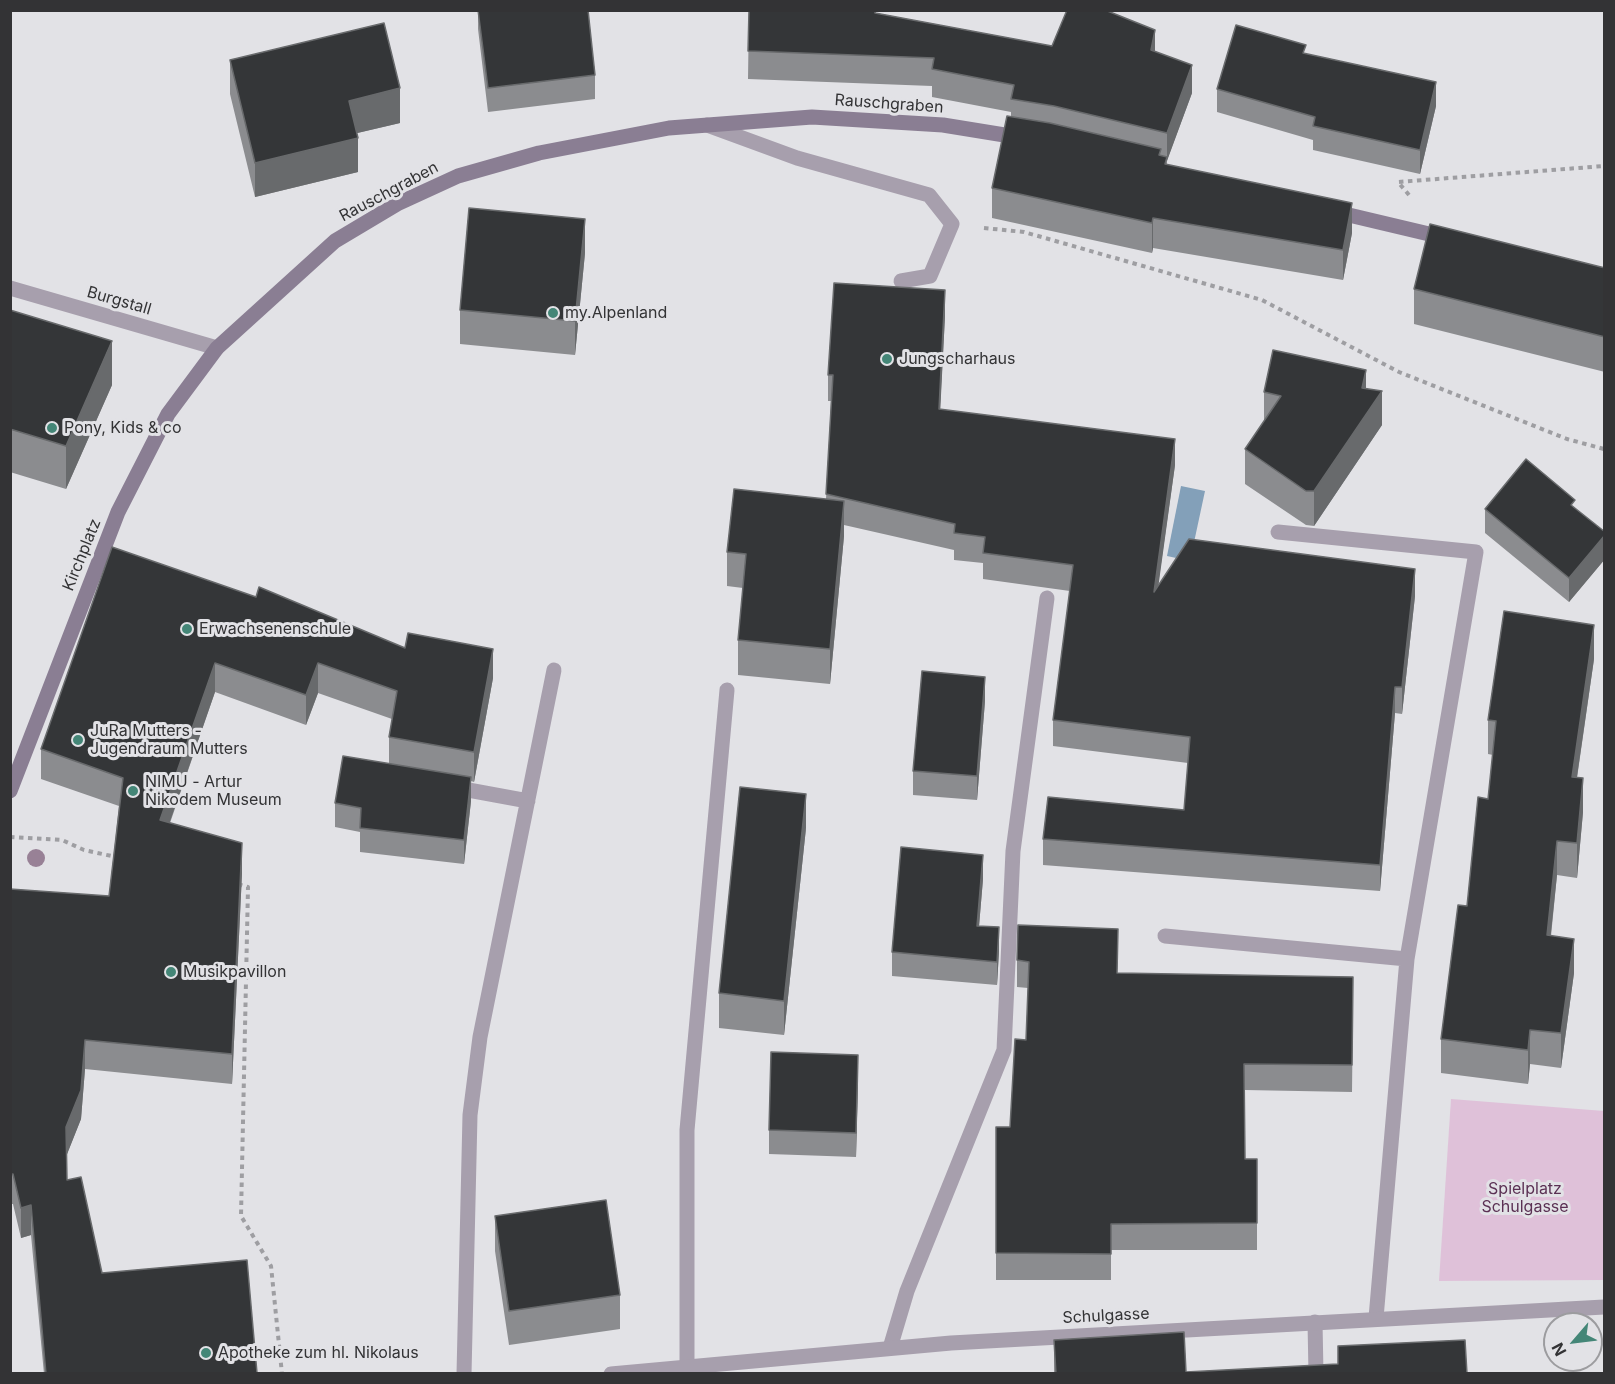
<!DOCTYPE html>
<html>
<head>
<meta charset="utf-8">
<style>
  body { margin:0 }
  #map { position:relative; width:1615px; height:1384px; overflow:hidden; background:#e2e2e6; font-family:Inter,sans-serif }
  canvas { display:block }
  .frame { position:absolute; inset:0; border:12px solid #333335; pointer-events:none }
  .north { position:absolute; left:1543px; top:1312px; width:60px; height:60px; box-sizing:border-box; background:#e2e2e6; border:2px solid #9c9c9f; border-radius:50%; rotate:242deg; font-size:16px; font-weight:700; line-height:24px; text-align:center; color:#333335 }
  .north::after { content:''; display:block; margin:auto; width:21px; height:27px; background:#448677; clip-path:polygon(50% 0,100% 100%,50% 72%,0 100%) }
</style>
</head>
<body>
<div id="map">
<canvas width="1615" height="1384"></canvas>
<div class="frame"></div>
<div class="north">N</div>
</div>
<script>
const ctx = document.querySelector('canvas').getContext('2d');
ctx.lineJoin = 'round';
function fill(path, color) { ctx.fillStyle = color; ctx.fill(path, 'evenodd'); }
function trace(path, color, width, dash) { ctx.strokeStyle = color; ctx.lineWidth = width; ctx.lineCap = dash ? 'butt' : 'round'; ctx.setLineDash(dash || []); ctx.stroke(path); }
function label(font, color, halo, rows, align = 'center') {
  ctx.font = font + ' Inter,sans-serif'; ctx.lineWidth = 6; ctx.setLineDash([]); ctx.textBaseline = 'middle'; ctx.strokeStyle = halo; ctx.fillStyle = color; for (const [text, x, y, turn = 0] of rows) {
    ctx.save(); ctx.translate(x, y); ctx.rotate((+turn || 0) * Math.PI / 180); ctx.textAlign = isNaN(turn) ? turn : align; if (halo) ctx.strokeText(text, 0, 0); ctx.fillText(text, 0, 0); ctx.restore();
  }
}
fill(new Path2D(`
  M1451,1099L1604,1111V1280L1439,1281Z`), '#dfc1d9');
fill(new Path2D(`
  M1181,486L1205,491L1190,561L1167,556Z`), '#83a0b9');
trace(new Path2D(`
  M1409,195L1398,182L1604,166
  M984,228L1024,232L1262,300L1399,372L1567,439L1604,449
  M10,837L62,840L84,850L116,857
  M238,884L248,887L241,1216L271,1266L282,1374`), '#9e9ea2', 4, [4.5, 4.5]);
trace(new Path2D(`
  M707,125L797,158L929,195L952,224L930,276L901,281
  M1278,532L1476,552L1407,959L1376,1318
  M452,787L528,801
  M1165,936L1407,959
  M1315,1322L1316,1374
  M890,1348L907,1291L1004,1050L1013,851L1047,598
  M687,1366V1130L727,690
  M464,1374L470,1115L480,1037L554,670`), '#a79fad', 15);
trace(new Path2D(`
  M10,288L217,348
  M611,1374L951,1343L1604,1307`), '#a79fad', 15);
trace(new Path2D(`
  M1332,211L1446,238
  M10,791L118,512L168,414L217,348L335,241L397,204L458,176L539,153L669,128L812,117L943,125L1023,138`), '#8a7e93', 15);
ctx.fillStyle = '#988196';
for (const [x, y] of [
  [36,858]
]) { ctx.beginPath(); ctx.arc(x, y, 9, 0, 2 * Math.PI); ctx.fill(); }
fill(new Path2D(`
  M478,10H588L595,75V99L488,112L478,29Z
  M749,10H876V13L1052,46L1155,51L1192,93L1167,160V164L1352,233L1343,280L1153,248L1152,253L992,218V188L1011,116V112L932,97V86L748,79Z
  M1306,54L1436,106L1420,174L1313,150V140L1217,112V89Z
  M230,60L400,123L357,133L358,172L255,197L230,94Z
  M585,253L575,355L460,344V310Z
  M1605,268V372L1414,324V289Z
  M10,310L112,385L66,489L10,472Z
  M945,316L940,409L1175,465L1158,585L1415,596L1402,714L1395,713L1380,891L1043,865V839L1184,810L1188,763L1053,746V720L1070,591L983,579V563L954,560V550L844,525V536L830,684L738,675V640L743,588L727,586V552L826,499L831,401H828V375Z
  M1366,388L1382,425L1314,526L1306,525L1245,484V449L1264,421V392Z
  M1485,509L1605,532V559L1569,602L1485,533Z
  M256,597L493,678L474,782L471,781V801L464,864L360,852V832L335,827V803L389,763V737L392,719L318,693L306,725L215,692L170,823L242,873L232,1084L85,1069L81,1119L66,1156L67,1180L102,1273L247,1260L257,1374H44L31,1235L21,1238L13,1204H10V889L109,896L119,806L41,779V749Z
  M1594,659L1577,778L1583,812L1577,878L1557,875L1551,936L1574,973L1561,1068L1530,1064L1528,1084L1441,1073V1039L1488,799L1493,755L1488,754V720Z
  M985,701L977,800L913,795V771Z
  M806,828L784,1035L719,1028V993Z
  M983,879L979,926L999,951L997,985L892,976V952Z
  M1118,956L1117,973L1353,1003L1352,1092L1245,1090V1159H1257V1250H1111V1280H996V1127H1010L1026,1040L1028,988L1017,987V960Z
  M858,1079L856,1157L769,1154V1130Z
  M495,1216L620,1295V1329L509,1345L495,1251Z
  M1054,1340L1186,1372L1338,1364V1346L1467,1374H1054Z`), '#8b8c8f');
fill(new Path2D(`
  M1155,30V58L1151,50Z
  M1192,65V93L1167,161V133Z
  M1436,82V106L1420,174V150Z
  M400,88V123L349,135V101Z
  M358,138V172L255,197V163Z
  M1352,203V233L1343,280V250Z
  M1153,218V248L1152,253V223Z
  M585,219V253L575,355V321Z
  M945,290V316L939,435V409Z
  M112,341V385L66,489V446Z
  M1366,370V404L1382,391V425L1314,526V491L1362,388Z
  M1175,439V465L1154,618V592Z
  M844,501V536L830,684V649Z
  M1605,535V559L1569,602V578Z
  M1415,569V596L1402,714V687Z
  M1594,625V659L1572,811V777Z
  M493,649V678L474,782V752Z
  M215,663V692L160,850V820Z
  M318,663V693L306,725V695Z
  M985,677V701L977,800V776Z
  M1395,687V713L1380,891V865Z
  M471,777V801L464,864V840Z
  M1583,778V812L1577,878V843Z
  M806,794V828L784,1035V1001Z
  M1557,841V875L1547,970V935Z
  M242,843V873L232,1084V1054Z
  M983,855V879L977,950V926Z
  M999,927V951L997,985V962Z
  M1574,939V973L1561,1068V1033Z
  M1530,1030V1064L1528,1084V1050Z
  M85,1040V1069L81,1119L66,1157V1127Z
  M858,1055V1079L856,1157V1133Z
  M31,1205V1235L21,1238V1208Z`), '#686a6c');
const building = new Path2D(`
  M478,10H588L595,75L488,88Z
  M749,10H875V13L1052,46L1067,10H1105L1155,30L1151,50L1192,65L1167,133L1054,106L1011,99L1014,85L932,69L934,58L748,51Z
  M384,23L400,88L349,101L358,138L255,163L230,60Z
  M1236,25L1306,45L1303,53L1436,82L1420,150L1313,126L1315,117L1217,89Z
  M1007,116L1050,123L1161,149L1159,155L1167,157L1165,164L1352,203L1343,250L1153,218L1152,223L992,188Z
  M469,208L585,219L575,321L460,310Z
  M1430,224L1605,268V337L1414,289Z
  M834,283L945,290L939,409L1175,439L1154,592L1189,539L1415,569L1402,687H1395L1380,865L1043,839L1048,797L1184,810L1190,737L1053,720L1073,565L983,553L985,537L954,533L955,524L826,494L833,375H828Z
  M10,310L112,341L66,446L10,429Z
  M1273,350L1366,370L1362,388L1382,391L1314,491H1306L1245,449L1281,396L1264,392Z
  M1526,459L1575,500L1571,505L1605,532V535L1569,578L1485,509Z
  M734,489L844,501L830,649L738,640L746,554L727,552Z
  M112,547L256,597L259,587L405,648L408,633L493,649L474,752L389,737L397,691L318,663L306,695L215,663L160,820L242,843L232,1054L85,1040L81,1090L66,1127L67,1180L81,1177L102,1273L247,1260L257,1373L46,1374L31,1205L21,1208L13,1174L10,1175V889L109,896L123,778L41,749Z
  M1504,611L1594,625L1572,777L1583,778L1577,843L1557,841L1547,935L1574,939L1561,1033L1530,1030L1528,1050L1441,1039L1458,905L1467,906L1478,797L1488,799L1496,721L1488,720Z
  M922,671L985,677L977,776L913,771Z
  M343,756L471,777L464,840L360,828L361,808L335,803Z
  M740,787L806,794L784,1001L719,993Z
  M901,847L983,855L977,926L999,927L997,962L892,952Z
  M1018,925L1118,929L1117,973L1353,977L1352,1065L1244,1064L1245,1159H1257V1223L1111,1224V1254L996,1253V1127H1010L1015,1039L1026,1040L1029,962L1017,960Z
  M771,1052L858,1055L856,1133L769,1130Z
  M606,1200L620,1295L509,1311L495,1216Z
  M1184,1332L1186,1372L1338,1364V1346L1465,1340L1467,1374H1056L1054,1340Z`);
fill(building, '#343638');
trace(building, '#686a6c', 1.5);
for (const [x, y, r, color] of [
  [553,313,6,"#448677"],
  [887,359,6,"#448677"],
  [52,428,6,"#448677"],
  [187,629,6,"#448677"],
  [78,740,6,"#448677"],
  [133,791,6,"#448677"],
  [171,972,6,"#448677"],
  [206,1353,6,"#448677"]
]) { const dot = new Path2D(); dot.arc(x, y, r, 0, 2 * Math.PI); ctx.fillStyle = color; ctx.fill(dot); trace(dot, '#e2e2e6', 2); }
label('16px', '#333335', '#e2e2e6', [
  ["Rauschgraben",889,104,4],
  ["Rauschgraben",389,192,-28],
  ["Burgstall",119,301,16],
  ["Kirchplatz",82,555,-68],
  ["Schulgasse",1106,1316,-3]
]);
label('16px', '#333335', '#e2e2e6', [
  ["my.Alpenland",565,313],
  ["Jungscharhaus",899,359],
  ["Pony, Kids & co",64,428],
  ["Erwachsenenschule",199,629],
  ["JuRa Mutters -",90,731],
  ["Jugendraum Mutters",90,749],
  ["NIMU - Artur",145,782],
  ["Nikodem Museum",145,800],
  ["Musikpavillon",183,972],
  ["Apotheke zum hl. Nikolaus",218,1353]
], 'left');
label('16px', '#5b3154', '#e2e2e6', [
  ["Spielplatz",1525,1189],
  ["Schulgasse",1525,1207]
]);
</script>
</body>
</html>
